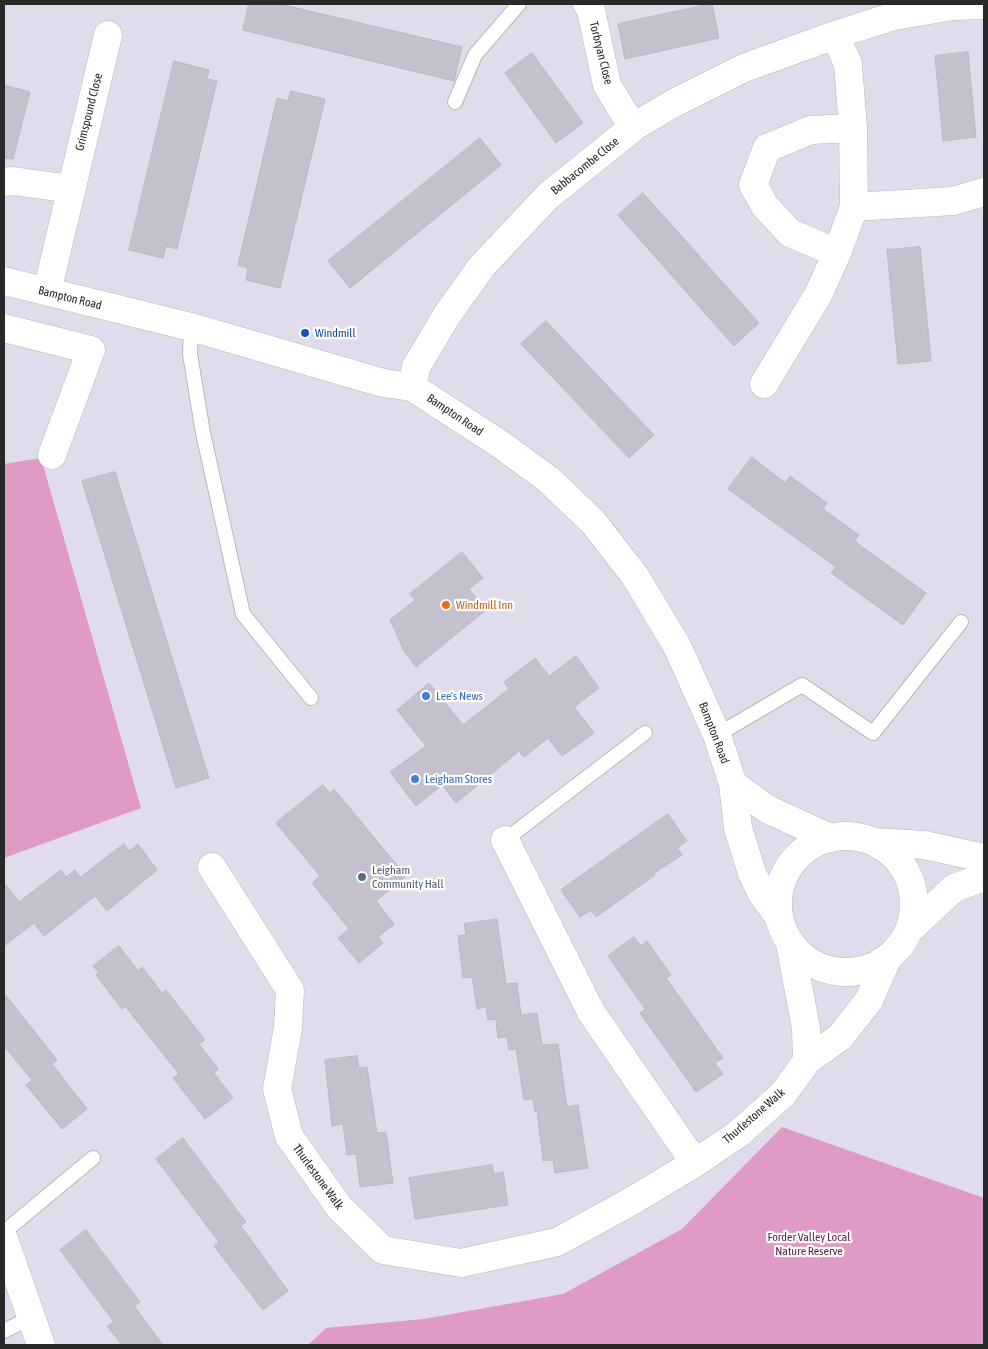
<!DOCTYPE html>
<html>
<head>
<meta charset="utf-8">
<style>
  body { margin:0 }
  #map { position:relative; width:988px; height:1349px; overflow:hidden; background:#e1dceb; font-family:"Asap Condensed",sans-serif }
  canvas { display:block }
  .frame { position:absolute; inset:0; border:5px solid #292929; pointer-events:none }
</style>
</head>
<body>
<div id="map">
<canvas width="988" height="1349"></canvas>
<div class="frame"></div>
</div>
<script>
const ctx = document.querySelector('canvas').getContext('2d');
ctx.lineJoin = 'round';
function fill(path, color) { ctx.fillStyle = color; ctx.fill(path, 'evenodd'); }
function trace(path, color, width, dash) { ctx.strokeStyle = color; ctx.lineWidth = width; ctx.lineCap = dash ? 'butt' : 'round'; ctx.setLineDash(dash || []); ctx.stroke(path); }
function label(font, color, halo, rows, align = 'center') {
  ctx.font = font + ' "Asap Condensed",sans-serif'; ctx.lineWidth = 4.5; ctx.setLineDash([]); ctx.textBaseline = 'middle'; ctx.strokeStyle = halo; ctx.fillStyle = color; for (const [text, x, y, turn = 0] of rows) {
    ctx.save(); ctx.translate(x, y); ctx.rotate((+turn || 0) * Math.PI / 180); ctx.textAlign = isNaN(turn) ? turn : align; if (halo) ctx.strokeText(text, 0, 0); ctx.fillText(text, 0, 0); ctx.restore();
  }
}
fill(new Path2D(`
  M41,458L141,808L4,858V464Z
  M782,1127L984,1198V1345H308L326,1328L424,1319L563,1294L682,1229Z`), '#df9bc3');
const building = new Path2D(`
  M249,4H280L462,47L454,81L243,30Z
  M712,4L719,38L625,59L618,24Z
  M968,52L976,137L943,141L935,56Z
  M532,53L583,123L556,143L505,73Z
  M174,61L209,70L207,79L217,81L177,249L166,246L163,258L129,250Z
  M4,85L30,92L13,159L4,158Z
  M291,91L325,99L280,288L246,280L248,268L238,265L277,98L288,101Z
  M480,138L501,165L350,288L328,261Z
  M643,193L759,323L734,346L618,215Z
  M920,247L931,361L898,364L887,250Z
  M546,321L654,435L629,458L521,344Z
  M752,457L785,483L790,476L827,503L823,509L859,535L854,541L926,593L903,625L831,573L836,567L728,489Z
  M115,472L209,778L176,788L82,481Z
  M462,552L483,578L469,589L486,610L416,667L404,651L390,620L415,600L410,594Z
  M576,656L599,688L574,707L594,733L562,756L548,738L524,757L519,751L456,803L442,785L416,806L390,772L426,746L397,710L429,683L463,725L509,689L504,682L535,658L549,676Z
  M323,785L330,793L334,789L406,876L376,901L394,924L378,937L383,943L359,963L338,938L349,929L312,883L320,876L276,823Z
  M668,814L687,841L677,848L682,855L654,873L655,875L596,917L591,910L580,917L561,890Z
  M124,844L129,851L138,844L157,870L107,911L95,896L44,936L34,923L4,946V883L19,902L61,870L66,877L75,870L80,877Z
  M497,919L506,984L517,983L521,1015L537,1013L542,1045L558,1044L567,1107L578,1105L588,1168L555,1173L553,1160L543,1161L537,1111L535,1112L533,1099L524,1100L516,1049L509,1050L507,1037L498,1038L496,1019L488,1020L486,1007L477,1009L472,977L463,978L458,936L466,935L464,924Z
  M634,937L641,946L647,941L671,975L666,978L723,1058L715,1063L723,1074L696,1092L640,1013L645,1009L608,956Z
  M119,946L138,971L142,967L162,993L166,990L205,1040L199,1044L218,1069L214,1073L233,1098L205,1119L173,1078L179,1074L125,1006L122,1009L96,975L99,973L93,966Z
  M4,993L57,1060L52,1064L87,1109L62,1129L26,1085L32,1080L4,1046Z
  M357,1056L359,1068L367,1067L377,1133L386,1132L393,1183L360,1187L356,1154L347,1155L343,1124L332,1126L325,1060Z
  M183,1138L246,1222L241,1226L288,1291L263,1310L214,1246L219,1242L156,1159Z
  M492,1165L494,1174L503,1172L508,1205L415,1219L409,1178Z
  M86,1230L140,1302L134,1306L163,1345H122L107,1326L114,1322L60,1250Z`);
fill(building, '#c5c0cd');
trace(building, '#bcb6c6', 1);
const lane = new Path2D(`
  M455,102L475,55L519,4
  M191,327L190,354L203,433L243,614L311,698
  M717,735L802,685L873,733L961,622
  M505,840L645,733
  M4,1232L93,1158
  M4,1331L30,1318`);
const street = new Path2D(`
  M587,4L591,10L607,85L624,113L635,126
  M4,182L13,181L71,189
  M854,207L953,201L984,192
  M837,253L790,233L765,206L753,185L767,148L811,130L853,128
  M4,281L191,327L383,383L412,387L500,444L549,480L593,522L635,576L677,646L717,735L733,784L738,828L752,873L762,894L779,917
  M47,292L108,35
  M4,328L91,350L52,455
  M764,384L818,295L837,253L854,207L853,128L848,64L835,35
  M412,387L416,367L447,315L482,266L548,196L635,126L674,103L744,68L835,35L894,16L953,6L984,5
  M733,784L767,809L830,838
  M778 904a68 68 0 1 1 136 0a68 68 0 1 1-136 0Z
  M505,840L591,1012L695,1163
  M874,842L924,845L984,858
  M212,867L290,990L288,1028L277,1089L289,1136L339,1207L383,1250L461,1263L557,1242L630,1202L695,1163L738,1134L783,1094L807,1061L840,1037L869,1000L887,959
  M909,930L954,888L984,877
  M790,944L806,1028L807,1061
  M4,1239L41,1345`);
trace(lane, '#b5bcaf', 16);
trace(street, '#b5bcaf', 29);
trace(lane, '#fff', 14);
trace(street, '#fff', 28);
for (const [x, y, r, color] of [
  [305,333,5,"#1a4fb4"],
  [446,605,5,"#e8710a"],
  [426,696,5,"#3f7fe0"],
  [415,779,5,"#3f7fe0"],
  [362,877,5,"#5c6f8a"]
]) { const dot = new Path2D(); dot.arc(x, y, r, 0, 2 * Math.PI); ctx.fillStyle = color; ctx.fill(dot); trace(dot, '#fff', 2); }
label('12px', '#292929', '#fff', [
  ["Torbryan Close",601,53,76],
  ["Grimspound Close",89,112,-76],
  ["Babbacombe Close",585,166,-39],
  ["Bampton Road",70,298,14],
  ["Bampton Road",455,415,34],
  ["Bampton Road",714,733,69],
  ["Thurlestone Walk",754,1116,-41],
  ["Thurlestone Walk",318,1177,54]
]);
label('12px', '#164399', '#fff', [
  ["Windmill",315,333]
], 'left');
label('12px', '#c56008', '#fff', [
  ["Windmill Inn",456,605]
], 'left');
label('12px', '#366cbe', '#fff', [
  ["Lee's News",436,696],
  ["Leigham Stores",425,779]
], 'left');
label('12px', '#4e5e75', '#fff', [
  ["Leigham",372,870],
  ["Community Hall",372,884]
], 'left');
label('12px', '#621d3d', '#fff', [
  ["Forder Valley Local",809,1237],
  ["Nature Reserve",809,1251]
]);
</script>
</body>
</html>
